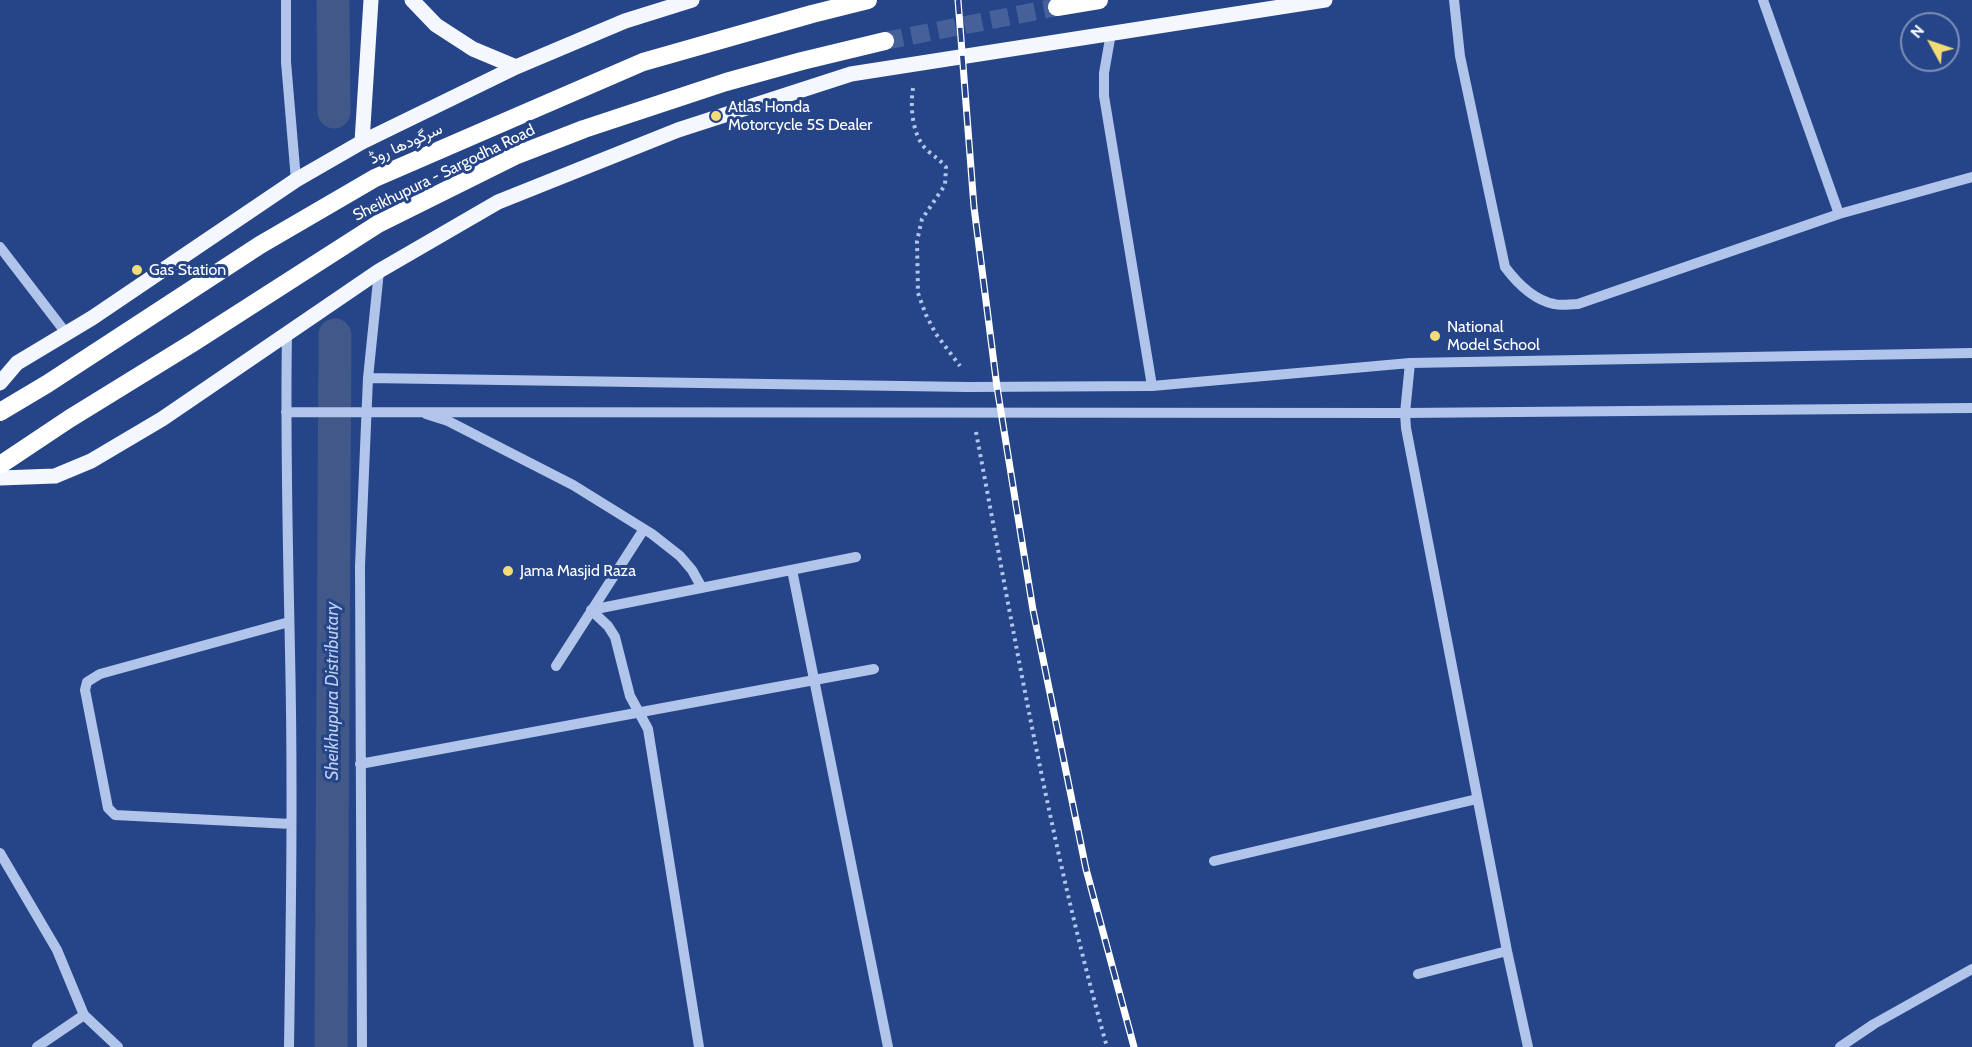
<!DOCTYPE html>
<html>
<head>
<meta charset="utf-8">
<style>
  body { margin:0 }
  #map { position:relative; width:1972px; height:1047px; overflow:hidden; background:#254588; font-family:Cabin,sans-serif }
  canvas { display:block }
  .north { position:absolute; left:1900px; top:12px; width:60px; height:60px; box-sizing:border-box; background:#254588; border:2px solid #7c8fb8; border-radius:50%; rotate:310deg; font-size:16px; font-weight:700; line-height:24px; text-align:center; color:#fff }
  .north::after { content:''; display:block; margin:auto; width:21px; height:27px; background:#f3dc75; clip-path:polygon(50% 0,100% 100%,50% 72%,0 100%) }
</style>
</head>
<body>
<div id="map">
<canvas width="1972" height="1047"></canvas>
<div class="north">N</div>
</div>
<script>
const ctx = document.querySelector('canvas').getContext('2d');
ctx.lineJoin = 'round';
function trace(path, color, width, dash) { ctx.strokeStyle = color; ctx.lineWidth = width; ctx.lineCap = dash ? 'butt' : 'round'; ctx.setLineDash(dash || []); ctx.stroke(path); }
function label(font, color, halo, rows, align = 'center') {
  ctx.font = font + ' Cabin,Vazirmatn,sans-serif'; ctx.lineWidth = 6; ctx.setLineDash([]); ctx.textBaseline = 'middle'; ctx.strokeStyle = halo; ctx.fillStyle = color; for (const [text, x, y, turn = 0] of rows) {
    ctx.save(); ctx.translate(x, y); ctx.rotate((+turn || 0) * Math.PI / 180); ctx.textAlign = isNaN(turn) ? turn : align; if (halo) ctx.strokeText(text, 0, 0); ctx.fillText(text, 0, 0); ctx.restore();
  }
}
trace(new Path2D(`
  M333,0L334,112
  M331,1047L335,335`), '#415889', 33);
trace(new Path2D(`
  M885,41L1057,7`), '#46619a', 18, [18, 9]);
trace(new Path2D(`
  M913,88C910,107 912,137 928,151C935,157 940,160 946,167L945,185L922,219L917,241L918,293L926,315L936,334L960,366
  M976,432C1015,638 1050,845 1107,1047`), '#b1c4e9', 4, [3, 4.5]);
trace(new Path2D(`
  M286,0V62L296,180
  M1454,0L1460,56L1505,267C1517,283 1534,300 1554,304C1562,306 1570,304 1578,304L1839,214L1972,177
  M1763,0L1839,214
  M1111,33L1104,73V96L1152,386
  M0,247L66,333
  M287,334C285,440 288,546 290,652C293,784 291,915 289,1047
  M1410,363L1405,413L1406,428L1507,951L1528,1047
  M368,378L968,387L1152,386L1410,363L1972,353
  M286,412L1405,413L1972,408
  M426,414L448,421L573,485L652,534L680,556L692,570L702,588
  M792,570L888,1047
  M591,610L608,626L615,637L630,696L648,729L699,1047
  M591,610L856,557
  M289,622L100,674L87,682L85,690L108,808L115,815L291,824
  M556,666L644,529
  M360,764L874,669
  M0,853L57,950L84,1015L118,1047
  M1214,861L1477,799
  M1418,974L1507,951
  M37,1047L84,1015
  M362,1047L360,566L368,378L379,271
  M1840,1047L1874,1024L1972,969`), '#b1c4e9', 10);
trace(new Path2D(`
  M412,0L436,25L473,49L516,67
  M362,142L371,0
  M0,383L17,363L92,318L296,180L362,142L516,67L625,21L692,0
  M0,478L55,476L91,461L162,419L379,271L498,202L678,130L851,74L1325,0`), '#f4f7fe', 15);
trace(new Path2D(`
  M1057,7L1099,0
  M0,412L47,384L260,245L375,178L643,62L812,14L868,0
  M0,465L69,419L194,342L378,224L517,155L584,129L726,82L802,61L885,41`), '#fff', 18);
const rail = new Path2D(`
  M958,0L974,207L997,387L1033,610L1086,869L1134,1047`);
trace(rail, '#fff', 7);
trace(rail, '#254588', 4.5, [14]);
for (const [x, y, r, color] of [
  [716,116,6,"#f3dc75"],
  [137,270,6,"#f3dc75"],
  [1435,336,6,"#f3dc75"],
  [508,571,6,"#f3dc75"]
]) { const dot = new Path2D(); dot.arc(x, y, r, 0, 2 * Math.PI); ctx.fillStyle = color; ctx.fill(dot); trace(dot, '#254588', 2); }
label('16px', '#fff', '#254588', [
  ["Atlas Honda",728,107],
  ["Motorcycle 5S Dealer",728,125],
  ["Gas Station",149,270],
  ["National",1447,327],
  ["Model School",1447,345],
  ["Jama Masjid Raza",520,571]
], 'left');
label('16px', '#fff', '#254588', [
  ["سرگودھا روڈ",406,144,-24],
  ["Sheikhupura - Sargodha Road",444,173,-26]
]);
label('italic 18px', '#bdcff0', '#254588', [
  ["Sheikhupura Distributary",333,691,-90]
]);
</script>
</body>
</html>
